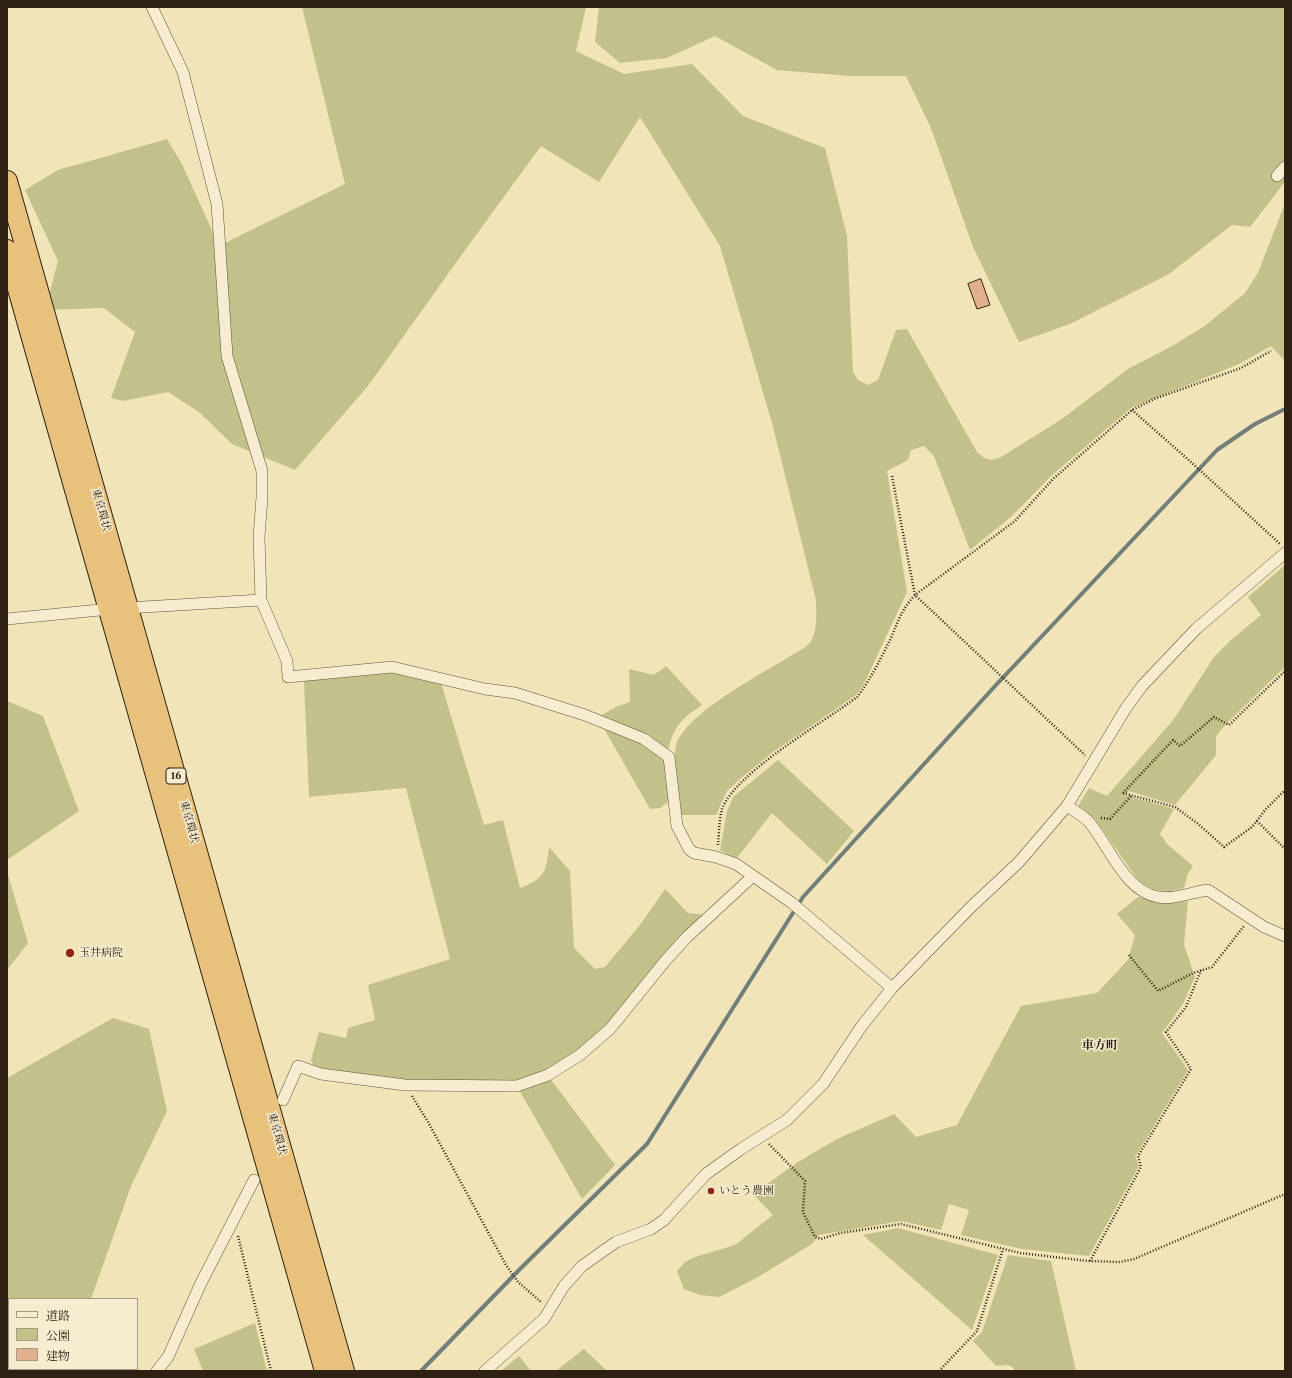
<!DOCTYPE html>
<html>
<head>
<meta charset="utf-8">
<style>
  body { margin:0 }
  #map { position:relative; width:1292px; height:1378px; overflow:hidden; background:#f1e4b8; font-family:"Libre Caslon Text","Noto Serif JP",serif }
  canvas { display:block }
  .frame { position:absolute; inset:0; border:8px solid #2e2114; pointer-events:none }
  .legend { position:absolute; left:8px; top:1298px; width:130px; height:72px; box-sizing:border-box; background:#f6edd1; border:1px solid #a69b85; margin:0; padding:5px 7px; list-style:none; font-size:12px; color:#2e2114 }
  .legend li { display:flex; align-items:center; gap:8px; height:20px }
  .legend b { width:20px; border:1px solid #a69b85 }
</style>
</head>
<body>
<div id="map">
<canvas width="1292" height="1378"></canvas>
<div class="frame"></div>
<ul class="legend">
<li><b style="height:5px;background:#f6edd1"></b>道路</li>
<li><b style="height:11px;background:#c2c189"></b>公園</li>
<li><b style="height:11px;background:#e2b08e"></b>建物</li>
</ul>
</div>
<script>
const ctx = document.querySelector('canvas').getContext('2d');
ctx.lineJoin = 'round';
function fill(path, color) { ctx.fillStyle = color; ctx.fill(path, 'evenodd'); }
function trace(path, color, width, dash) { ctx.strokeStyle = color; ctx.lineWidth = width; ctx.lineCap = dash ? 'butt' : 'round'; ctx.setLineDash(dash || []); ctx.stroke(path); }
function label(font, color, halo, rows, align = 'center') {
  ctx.font = font + ' "Libre Caslon Text","Noto Serif JP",serif'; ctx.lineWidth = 3; ctx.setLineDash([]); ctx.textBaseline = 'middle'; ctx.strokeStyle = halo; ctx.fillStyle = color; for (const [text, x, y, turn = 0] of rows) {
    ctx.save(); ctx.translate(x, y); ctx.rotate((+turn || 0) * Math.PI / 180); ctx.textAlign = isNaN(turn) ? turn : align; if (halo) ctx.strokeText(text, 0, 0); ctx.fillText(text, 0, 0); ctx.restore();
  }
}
fill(new Path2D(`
  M302,7H586L576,51L624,74L692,64L743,116L825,148L847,236L853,372L858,380L868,385L878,380L896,330L907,329L977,452L984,458L992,460L1001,457L1062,419L1128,369L1174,345L1206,325L1245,293L1258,273L1285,203V361L1271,346L1239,364L1131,408L1051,476L1011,517L970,550L934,456L924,446L911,450L908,460L887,471L907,592L864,684L856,695L773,752L740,779L727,791L716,815H679C677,794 671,767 676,746C683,716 757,676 784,660C791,655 806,649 811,641C818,629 816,613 816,600L772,423L720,246L640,117L599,182L541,146L460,257L368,386L295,470L232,444L199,412L168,392L123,401L111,398L135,332L104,308L45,310L58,261L25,190L58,170L167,139L182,164L219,246L345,184Z
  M599,7H1285V185L1284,183L1250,227L1232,225L1169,274L1070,324L1019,342L973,247L931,128L906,76H850L777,70L715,36L667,58L620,63L595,42Z
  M1285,565V667L1227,723L1216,736V755L1175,805L1129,791L1125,795L1174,809L1160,834L1168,845L1193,866L1188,873L1184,888C1167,893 1151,892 1138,880L1095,819L1078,806L1089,788L1107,796L1174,719L1214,657L1231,640L1261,615L1248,597Z
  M666,666L702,705C682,718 673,727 668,751L598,717L616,707L630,702L629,669L654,675Z
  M392,672L441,683L484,825L503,820L520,888C545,878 546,873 549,847L570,871L574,948L595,969L605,967L640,925L665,889L688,913L706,915L606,1027L577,1051L547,1072L515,1083L413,1081L319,1068L314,1066L311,1060L319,1032L346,1038L348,1028L375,1020L368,985L450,959L406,788L309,797L304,681Z
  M7,701L43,716L79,811L7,860Z
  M603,727L643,744L665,761L669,801L660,808L650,809Z
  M778,760L854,831L827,864L772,813L736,859L720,850L727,811L733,797Z
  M7,871L28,943L7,970Z
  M1138,897L1168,903L1188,901L1184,945L1195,977L1183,1004L1162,1033L1188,1070L1135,1157L1139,1166L1089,1256L1022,1249L961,1235L969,1210L949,1204L941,1230L901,1221L819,1235L812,1244L758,1277L719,1297L700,1295L684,1289L677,1271L685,1262L695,1257L735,1245L773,1215L753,1194L798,1162L837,1139L894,1114L916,1137L957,1125L1021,1006L1097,993L1128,960L1135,935L1117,914Z
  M113,1018L149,1029L167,1111L131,1186L91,1299H9V1369H62L61,1371H7V1078Z
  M550,1078L615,1165L582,1199L518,1088Z
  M898,1228L998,1255L972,1330L863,1235Z
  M1008,1255L1051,1261L1076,1371H1014V1368L1008,1365L996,1366L973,1341L982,1332Z
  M255,1323L267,1371H203L194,1349Z
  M584,1349L607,1371H556Z
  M519,1356L531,1371H501Z`), '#c2c189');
trace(new Path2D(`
  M421,1371L520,1269L647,1144L803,897L996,685L1217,450L1255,424L1285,409`), '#727e78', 4);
const building = new Path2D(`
  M981,279L990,305L977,309L968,284Z`);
fill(building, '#e2b08e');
trace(building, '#2e2114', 1);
const street = new Path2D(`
  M152,7L183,72L217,204L227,356L262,471V497L259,537L261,600
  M1277,176L1285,167
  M7,619L110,609L261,600L287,661L288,677L392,667L485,689L515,693L585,715L644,739L669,757L677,826L689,849L694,853L716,857L736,864L792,903L892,988
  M1067,806C1074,811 1084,816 1089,822C1109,845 1124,891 1158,897C1174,900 1192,892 1208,890L1264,927L1285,936
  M283,1100L298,1066L321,1074L405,1085L517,1086L548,1075L580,1055L610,1029L666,960L687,937L753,876
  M157,1371L168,1357L201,1283L254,1180
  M485,1371L544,1319L564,1286L582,1266L616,1242L651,1229L664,1220L706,1174L741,1149L787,1120L823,1084L861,1027L892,988L971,907L1019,862L1067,806L1126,708L1142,686L1196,629L1285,553`);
const highway = new Path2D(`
  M7,181L344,1371
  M7,250L325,1371`);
trace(street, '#5f523d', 12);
trace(highway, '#2e2114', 22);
trace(new Path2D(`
  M1132,410L1191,462L1280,544
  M892,476L915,595L1085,755
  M1123,793L1173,740L1180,746L1214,717L1229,725L1285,671
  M1123,793L1175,807L1197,823L1224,847L1252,827L1266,809L1285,790
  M1101,818L1110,819L1132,795
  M1257,821L1285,849
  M718,845C719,834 719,820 722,809C736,772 823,723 857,697C871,679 881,658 891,638C898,621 902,609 915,595L1015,521L1053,479L1132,410L1154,399L1241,368L1271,351
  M1129,955L1158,991L1193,973L1212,967L1244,926
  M412,1096L428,1122L506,1265L518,1282L541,1302
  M769,1144L805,1181L803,1212L815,1237L821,1239L840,1233L901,1224L1020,1253L1088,1261L1120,1262L1134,1259L1285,1194
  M238,1236L271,1371
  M1090,1261L1141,1167L1138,1156L1191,1069L1166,1032L1186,1007L1201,970
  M939,1371L977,1331L1003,1249`), '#2e2114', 2.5, [1, 2]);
trace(street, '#f6edd1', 11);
trace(highway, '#e8c27c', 20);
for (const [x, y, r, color] of [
  [70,953,5,"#8f2418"],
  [711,1191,4,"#8f2418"]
]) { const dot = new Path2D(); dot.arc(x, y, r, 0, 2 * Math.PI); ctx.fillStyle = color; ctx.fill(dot); trace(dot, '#f6edd1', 1.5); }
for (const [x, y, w] of [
  [176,776,20]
]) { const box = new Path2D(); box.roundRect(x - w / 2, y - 8, w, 16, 3); ctx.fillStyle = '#f6edd1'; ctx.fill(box); trace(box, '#2e2114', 1); }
label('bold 10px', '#2e2114', null, [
  ["16",176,776]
]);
label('11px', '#2e2114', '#f6edd1', [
  ["東京環状",101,510,74],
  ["東京環状",189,822,74],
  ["東京環状",277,1134,74]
]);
label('11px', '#2e2114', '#f6edd1', [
  ["玉井病院",79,953],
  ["いとう農園",719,1191]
], 'left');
label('bold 12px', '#2e2114', '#f6edd1', [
  ["車方町",1100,1046]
]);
</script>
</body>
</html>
